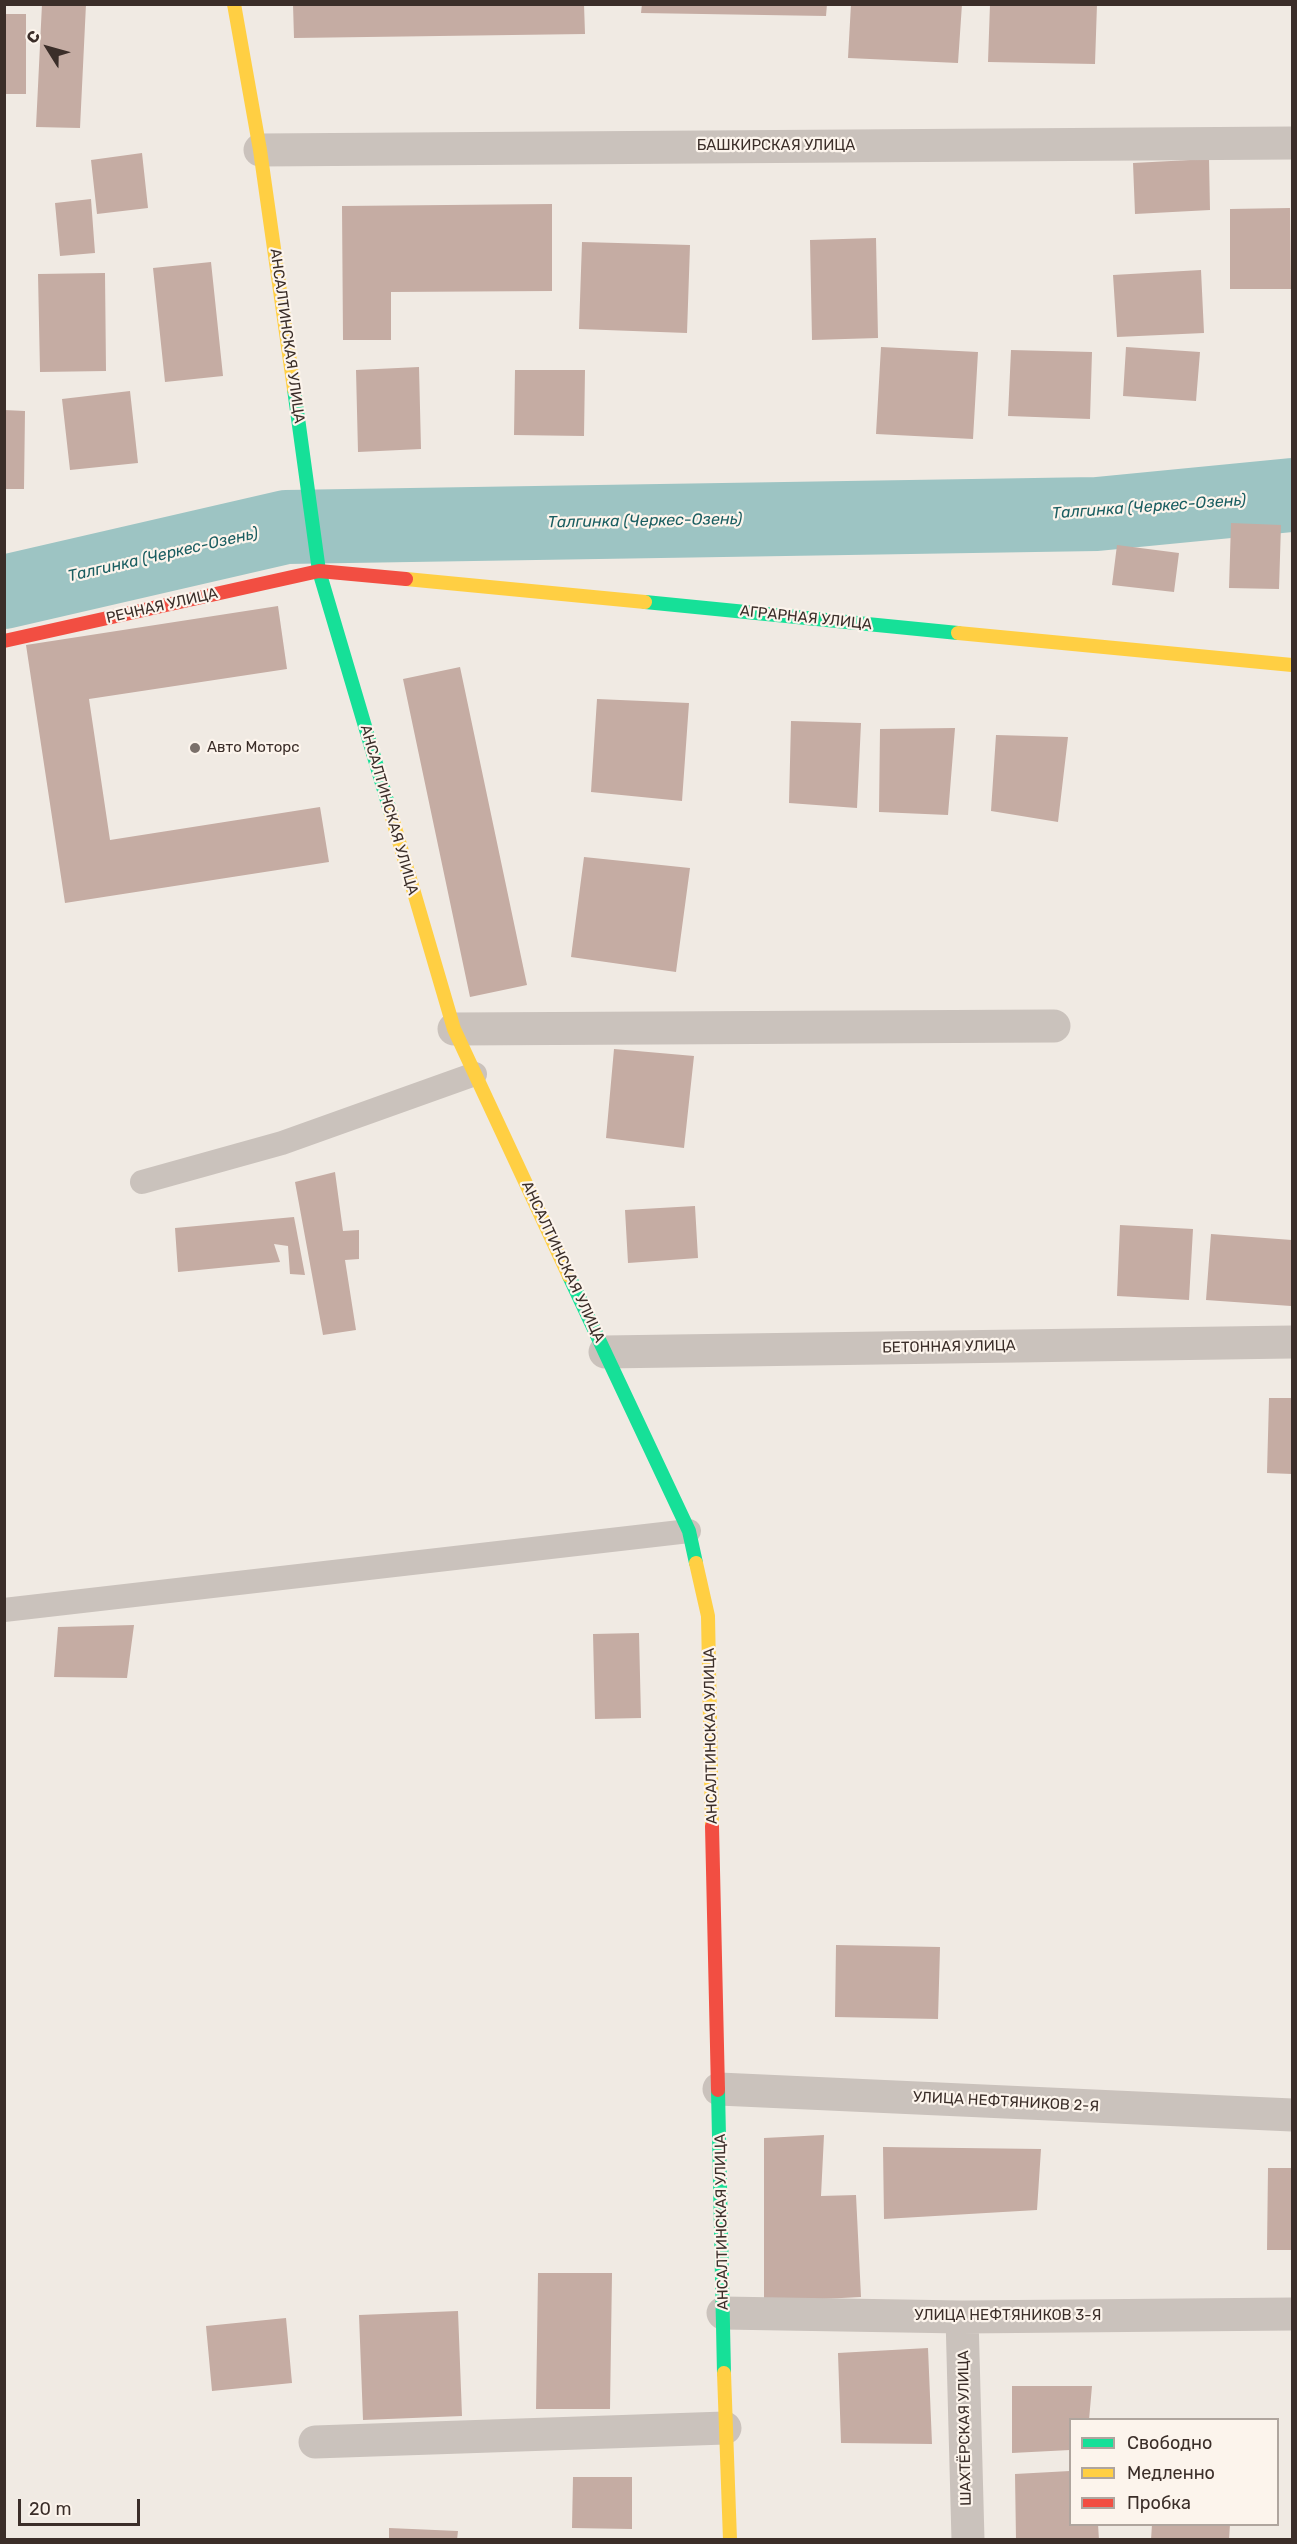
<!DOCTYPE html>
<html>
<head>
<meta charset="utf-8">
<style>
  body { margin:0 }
  #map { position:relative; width:1297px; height:2544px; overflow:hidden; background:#f0eae3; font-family:Rubik,sans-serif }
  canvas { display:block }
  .frame { position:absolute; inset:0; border:6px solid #3b2e29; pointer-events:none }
  .legend { position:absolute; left:1069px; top:2418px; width:210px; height:108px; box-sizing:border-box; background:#fcf4ec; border:2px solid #afa59e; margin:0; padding:8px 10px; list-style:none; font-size:18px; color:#3b2e29 }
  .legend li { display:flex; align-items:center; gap:12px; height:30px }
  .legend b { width:30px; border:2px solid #afa59e }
  .north { position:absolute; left:18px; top:18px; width:60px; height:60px; -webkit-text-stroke:4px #fcf4ec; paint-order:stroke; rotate:307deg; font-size:16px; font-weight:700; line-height:24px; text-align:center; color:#3b2e29 }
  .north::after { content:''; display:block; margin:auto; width:21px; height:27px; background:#3b2e29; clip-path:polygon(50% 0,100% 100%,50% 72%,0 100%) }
  .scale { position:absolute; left:18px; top:2499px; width:122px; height:27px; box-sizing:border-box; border:3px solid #3b2e29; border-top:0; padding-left:8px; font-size:18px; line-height:21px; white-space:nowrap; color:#3b2e29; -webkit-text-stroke:4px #fcf4ec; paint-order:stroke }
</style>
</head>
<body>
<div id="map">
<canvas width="1297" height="2544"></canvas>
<div class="frame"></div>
<ul class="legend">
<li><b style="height:8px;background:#16e098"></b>Свободно</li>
<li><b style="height:8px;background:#ffcf43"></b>Медленно</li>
<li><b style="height:8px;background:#f24e42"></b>Пробка</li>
</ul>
<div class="north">С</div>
<div class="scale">20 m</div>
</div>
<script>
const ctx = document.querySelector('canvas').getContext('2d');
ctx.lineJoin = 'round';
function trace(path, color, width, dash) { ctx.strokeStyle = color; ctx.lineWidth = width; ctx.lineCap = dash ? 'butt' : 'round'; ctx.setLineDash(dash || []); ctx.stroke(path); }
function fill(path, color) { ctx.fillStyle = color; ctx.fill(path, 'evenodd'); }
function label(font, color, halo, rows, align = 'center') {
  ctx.font = font + ' Rubik,sans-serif'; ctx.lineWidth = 4.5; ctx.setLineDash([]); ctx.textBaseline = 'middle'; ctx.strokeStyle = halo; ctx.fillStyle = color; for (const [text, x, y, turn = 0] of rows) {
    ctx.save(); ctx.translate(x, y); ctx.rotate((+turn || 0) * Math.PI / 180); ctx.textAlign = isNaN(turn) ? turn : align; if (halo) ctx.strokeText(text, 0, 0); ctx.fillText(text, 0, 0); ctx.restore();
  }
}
trace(new Path2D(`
  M4,592L286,527L1097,514L1292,495`), '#9dc4c3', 74);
fill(new Path2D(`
  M42,4H86L80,128L36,127Z
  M293,4H584L585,34L294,38Z
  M642,4H827L826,16L641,13Z
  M851,4H962L958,63L848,58Z
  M990,4H1097L1095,64L988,62Z
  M4,14H26V94H4Z
  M142,153L148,208L97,214L91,160Z
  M1209,159L1210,210L1135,214L1133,163Z
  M91,199L95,253L60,256L55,203Z
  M552,204V291L391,292V340H343L342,206Z
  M1290,208L1291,289H1230V209Z
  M876,238L878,338L812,340L810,240Z
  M582,242L690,245L687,333L579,329Z
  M211,262L223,376L165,382L153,268Z
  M1201,270L1204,333L1117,337L1113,275Z
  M105,273L106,371L40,372L38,274Z
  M881,347L978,352L973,439L876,434Z
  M1126,347L1200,352L1196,401L1123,396Z
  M1011,350L1092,352L1090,419L1008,416Z
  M419,367L421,449L358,452L356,370Z
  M515,370H585L584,436L514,435Z
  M130,391L138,463L70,470L62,399Z
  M4,410L25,411L24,489H4Z
  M1231,523L1281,525L1279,589L1229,588Z
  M1117,545L1179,553L1174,592L1112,585Z
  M278,606L287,669L89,699L110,840L320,807L329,862L65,903L26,645Z
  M460,667L527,985L470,997L403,679Z
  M597,699L689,703L682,801L591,792Z
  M791,721L861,723L857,808L789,803Z
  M955,728L948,815L879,812L880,729Z
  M996,735L1068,737L1058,822L991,811Z
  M584,857L690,868L676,972L571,957Z
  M614,1049L694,1056L684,1148L606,1138Z
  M335,1172L343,1231L359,1230V1259L345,1260L356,1330L323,1335L295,1182Z
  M695,1206L698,1258L628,1263L625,1210Z
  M294,1217L305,1275L290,1274L288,1246L274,1244L280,1262L178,1272L175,1228Z
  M1120,1225L1193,1229L1189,1300L1117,1296Z
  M1211,1234L1292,1240L1291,1306L1206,1300Z
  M1269,1398H1292V1474L1267,1473Z
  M134,1625L127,1678L54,1677L58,1627Z
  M639,1633L641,1718L595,1719L593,1634Z
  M836,1945L940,1947L938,2019L835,2017Z
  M824,2135L821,2196L856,2195L861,2297L764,2302V2138Z
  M883,2147L1041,2149L1037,2210L884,2219Z
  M1268,2168H1292V2250H1267Z
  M538,2273H612L610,2409H536Z
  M458,2311L462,2416L363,2420L359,2315Z
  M286,2318L292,2383L212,2391L206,2326Z
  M928,2348L932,2444L841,2443L838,2353Z
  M1012,2386H1092L1089,2420H1070V2450L1012,2453Z
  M1070,2471V2524H1098L1099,2540H1016L1015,2474Z
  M573,2477H632V2529L572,2528Z
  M1152,2524H1230L1229,2540H1151Z
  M389,2528L458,2531L457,2540H389Z`), '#c5aca3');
trace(new Path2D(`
  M142,1182L282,1143L475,1074
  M4,1610L689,1531`), '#cac2bc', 24);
trace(new Path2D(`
  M260,150L1292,143
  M454,1029L1054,1026
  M605,1352L1292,1342
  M719,2089L1292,2115
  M723,2313L962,2317L1292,2314
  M962,2317L968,2540
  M315,2442L725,2428`), '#cac2bc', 33);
trace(new Path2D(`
  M294,389L319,571L391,814
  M645,602L958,633
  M569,1276L689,1531L696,1563
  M718,2090L724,2373`), '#16e098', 14);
trace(new Path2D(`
  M234,4L260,150L294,389
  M406,579L645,602
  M958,633L1292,665
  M391,814L454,1029L569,1276
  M696,1563L708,1616L712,1826
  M724,2373L730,2540`), '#ffcf43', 14);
trace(new Path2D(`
  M4,641L319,571L406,579
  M712,1826L718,2090`), '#f24e42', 14);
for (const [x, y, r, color] of [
  [195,748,6,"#7a706a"]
]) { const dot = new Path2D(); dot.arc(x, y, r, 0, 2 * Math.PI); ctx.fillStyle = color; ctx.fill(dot); trace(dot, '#fcf4ec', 2); }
label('15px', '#3b2e29', '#fcf4ec', [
  ["БАШКИРСКАЯ УЛИЦА",776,146],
  ["АНСАЛТИНСКАЯ УЛИЦА",287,336,82],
  ["РЕЧНАЯ УЛИЦА",162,606,-13],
  ["АГРАРНАЯ УЛИЦА",806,618,6],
  ["АНСАЛТИНСКАЯ УЛИЦА",389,810,74],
  ["АНСАЛТИНСКАЯ УЛИЦА",563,1262,65],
  ["БЕТОННАЯ УЛИЦА",949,1347,-1],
  ["АНСАЛТИНСКАЯ УЛИЦА",711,1736,-91],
  ["УЛИЦА НЕФТЯНИКОВ 2-Я",1006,2102,3],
  ["АНСАЛТИНСКАЯ УЛИЦА",722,2222,-91],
  ["УЛИЦА НЕФТЯНИКОВ 3-Я",1008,2316],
  ["ШАХТЁРСКАЯ УЛИЦА",965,2428,-91]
]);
label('15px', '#3b2e29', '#fcf4ec', [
  ["Авто Моторс",207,748]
], 'left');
label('italic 16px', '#1a5e61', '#fcf4ec', [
  ["Талгинка (Черкес-Озень)",1149,507,-4],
  ["Талгинка (Черкес-Озень)",645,521,-1],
  ["Талгинка (Черкес-Озень)",163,555,-13]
]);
</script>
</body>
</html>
